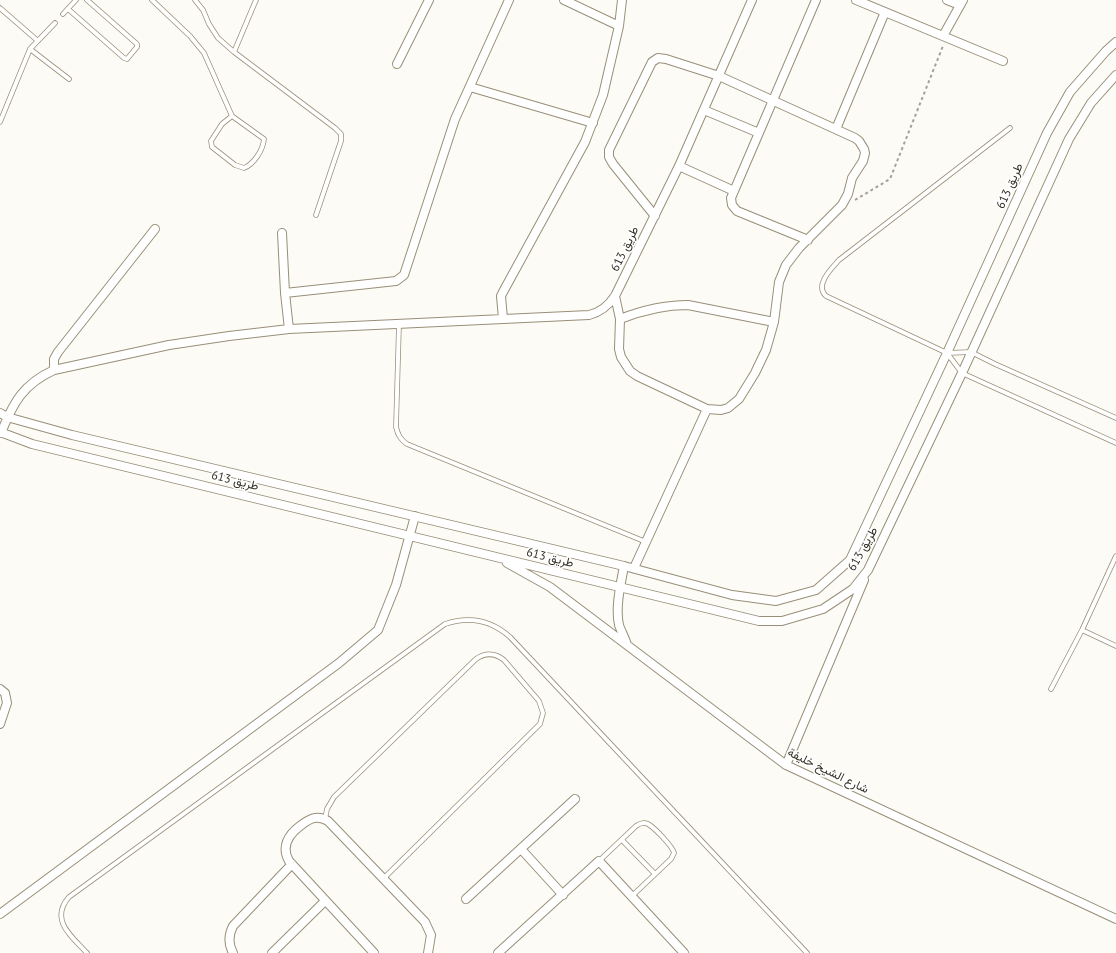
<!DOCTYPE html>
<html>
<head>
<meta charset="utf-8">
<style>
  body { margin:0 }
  canvas { display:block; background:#fdfbf6 }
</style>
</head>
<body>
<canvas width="1116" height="953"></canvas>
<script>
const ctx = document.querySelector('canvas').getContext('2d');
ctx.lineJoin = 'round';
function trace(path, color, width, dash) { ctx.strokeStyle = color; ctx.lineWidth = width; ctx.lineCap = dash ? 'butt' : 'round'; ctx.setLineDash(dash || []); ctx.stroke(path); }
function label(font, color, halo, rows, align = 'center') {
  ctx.font = font + ' "PT Sans",Vazirmatn,sans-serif'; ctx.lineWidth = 3.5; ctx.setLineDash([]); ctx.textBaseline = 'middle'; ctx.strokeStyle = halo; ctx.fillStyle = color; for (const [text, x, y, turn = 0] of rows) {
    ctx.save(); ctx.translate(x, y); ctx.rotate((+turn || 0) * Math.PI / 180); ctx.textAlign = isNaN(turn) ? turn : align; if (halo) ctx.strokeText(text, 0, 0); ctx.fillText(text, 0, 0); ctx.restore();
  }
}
const lane = new Path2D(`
  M152,0L190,36L204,53L232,116L264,139C263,150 254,164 244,168L235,165L212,147L211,141L222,124L232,116
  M195,0L203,10L209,24L218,38L234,52L335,128L341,134V141L316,215
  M0,8L38,41
  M68,9L124,58L127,59L137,47V44L87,0
  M63,14L76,0
  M55,23L30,49L69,79
  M234,52L256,0
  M0,122L30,49
  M1010,128L839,260C832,268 814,285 826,296L947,353L971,352L995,364L1116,418
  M399,324L396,427C398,435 400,439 407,444L646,542
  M947,353L962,373L1116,443
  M1082,630L1116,646
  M1051,689L1082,630L1116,556
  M325,819L327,809L334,797L476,659C486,652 495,653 504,660L539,701L543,713L540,724L384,878
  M622,840L655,874
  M599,861L636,826C640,823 644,822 648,824C655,828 673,847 674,853L671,859L632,896
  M87,953C72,937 49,920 69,897L445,624C469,616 491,620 510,637L807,953`);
const street = new Path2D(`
  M564,0L619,26
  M856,0L1003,61
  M947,0L960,5
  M943,36L963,0
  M397,64L429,0
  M470,87L593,123
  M704,110L759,133
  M836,129L885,12
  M679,166L734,191
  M282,233L285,293L289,329
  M808,240L737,211L732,205L731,198L816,0
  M285,293L396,281L404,275L455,119L509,0
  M615,296L620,319L619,349L621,357L630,371L637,376L707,409L721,410L728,408L739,399L755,373L766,350L774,322L779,282L786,265L799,248L842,205L848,194L852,178L863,161L865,153L864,149L859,141L855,138L719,76L666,59L658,58L652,62L609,150V157L613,164L655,216
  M503,319L501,296L503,292L585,142L603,95L619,26L622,0
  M620,319C643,310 664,305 688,305L774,322
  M54,370V359L58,352L155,229
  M0,413L7,417L72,435L624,566L732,595L776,601L816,590L850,560L947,353L1047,133L1070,92L1106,51L1116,42
  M0,432L32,444L759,621H782L823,609L853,589L868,570L962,373L1069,139L1091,103L1116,75
  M1,433C13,403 23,384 54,370L169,345L229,336L289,329L589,315C601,312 608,306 615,296L679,166L752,0
  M507,563L550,587L786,765L1116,919
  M624,566C621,583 615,607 619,625C621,631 625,638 627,645
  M634,568L707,409
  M0,689L5,693L7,703L0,724
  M786,765L864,580
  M521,849L563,895
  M466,899L575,799
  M0,914L339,663L378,630L396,585L415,516
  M233,953C228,944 228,936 233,926L292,864
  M272,953L325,901
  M374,953L289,861C281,847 288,835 300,826C309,819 317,814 328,821L425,922L431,935L428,953
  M498,953L599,861L684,953`);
trace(lane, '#998f78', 5.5);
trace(street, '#998f78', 10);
trace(new Path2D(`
  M855,200L890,179L943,46`), '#a3a199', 2, [3, 3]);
trace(lane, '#fff', 4);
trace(street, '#fff', 8);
label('12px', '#343026', '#fff', [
  ["طريق 613",1010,186,-66],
  ["طريق 613",625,249,-64],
  ["طريق 613",235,481,14],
  ["طريق 613",863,549,-61],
  ["طريق 613",550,558,14],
  ["شارع الشيخ خليفة",828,771,26]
]);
</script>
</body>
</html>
